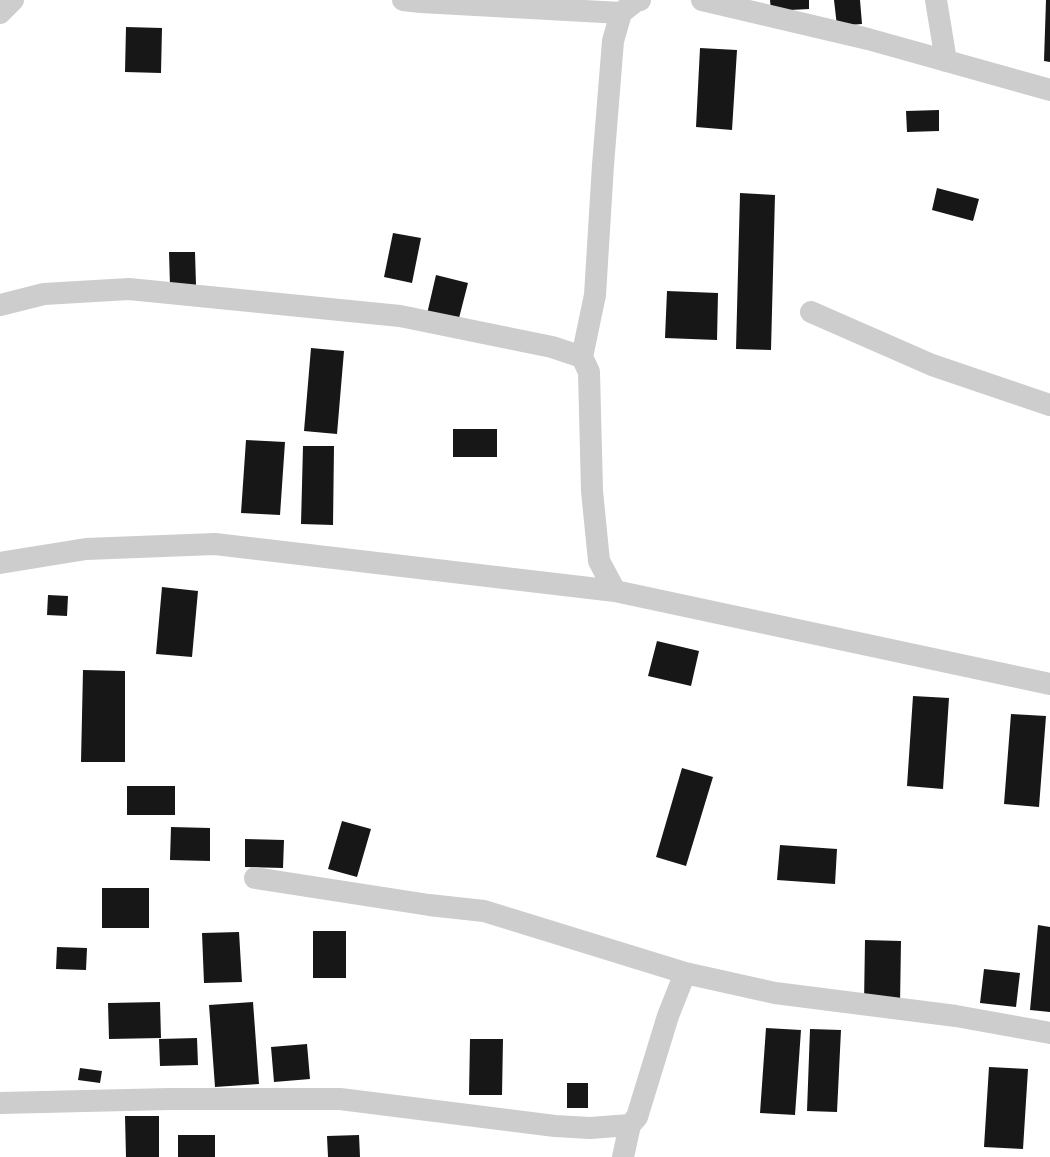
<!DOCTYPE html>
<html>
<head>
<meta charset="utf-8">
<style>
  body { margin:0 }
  canvas { display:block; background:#fff }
</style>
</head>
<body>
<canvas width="1050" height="1157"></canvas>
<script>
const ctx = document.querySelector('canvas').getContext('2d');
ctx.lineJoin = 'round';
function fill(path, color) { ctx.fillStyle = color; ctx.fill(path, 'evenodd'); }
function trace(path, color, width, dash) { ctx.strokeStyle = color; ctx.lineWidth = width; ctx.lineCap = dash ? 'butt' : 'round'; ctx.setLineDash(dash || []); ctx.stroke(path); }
fill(new Path2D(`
  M770,0H809V9L771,11Z
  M834,0H860L862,24L837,26Z
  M1046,0H1050V62L1044,61Z
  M126,27L162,28L161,73L125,72Z
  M700,48L737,50L732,130L696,127Z
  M939,110V131L907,132L906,111Z
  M937,188L979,199L973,221L932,210Z
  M740,193L775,195L771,350L736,349Z
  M393,233L421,238L412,283L384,277Z
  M169,252H195L196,285L170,286Z
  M436,275L468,283L458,322L427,314Z
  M667,291L718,293L717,340L665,338Z
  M311,348L344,351L337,434L304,431Z
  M453,429H497V457H453Z
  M246,440L285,442L280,515L241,513Z
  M303,446H334L333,525L301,524Z
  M162,587L198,591L192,657L156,654Z
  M48,595L68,596L67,616L47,615Z
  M657,641L699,651L691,686L648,676Z
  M83,670L125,671V762H81Z
  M913,696L949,698L943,789L907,786Z
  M1011,714L1046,716L1039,807L1004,804Z
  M682,768L713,777L686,866L656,857Z
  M127,786H175V815H127Z
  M342,821L371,829L357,877L328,869Z
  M171,827L210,828V861L170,860Z
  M245,839L284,840L283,868L245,867Z
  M780,845L837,849L835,884L777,880Z
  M102,888H149V928H102Z
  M1038,925L1050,927V1012L1030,1010Z
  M313,931H346V978H313Z
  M239,932L242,982L204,983L202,933Z
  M865,940L901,941L900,1005L864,1004Z
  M57,947L87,948L86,970L56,969Z
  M984,969L1020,973L1016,1007L980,1003Z
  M160,1002L161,1038L109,1039L108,1003Z
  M253,1002L259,1084L215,1087L209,1005Z
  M766,1028L801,1030L795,1115L760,1113Z
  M810,1029L841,1030L837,1112L807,1111Z
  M197,1038L198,1065L160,1066L159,1039Z
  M470,1039H503L502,1095H469Z
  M307,1044L310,1079L274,1082L271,1047Z
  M989,1067L1028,1069L1023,1149L984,1147Z
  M80,1068L102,1071L100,1083L78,1080Z
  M567,1083H588V1108H567Z
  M125,1116H159V1157H126Z
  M178,1135H215V1157H178Z
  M359,1135L360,1157H328L327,1136Z`), '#171717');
trace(new Path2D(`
  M403,0L421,2L621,13
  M702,0L868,39L1050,90
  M936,0L946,61
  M0,13L13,0
  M0,305L44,294L129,289L400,316L552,347L582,357
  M811,312L932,365L1050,405
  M0,563L86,549L215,544L615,591L1050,684
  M615,591L599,561L592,491L589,372L582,357L595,295L603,165L613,41L621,13L636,1L640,0
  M255,878L429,905L484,911L685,973L775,993L956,1016L1050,1033
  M0,1103L170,1099H340L555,1126L590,1128L630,1125
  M623,1157L630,1125L637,1117L668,1016L685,973`), '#cdcdcd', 22);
</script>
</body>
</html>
